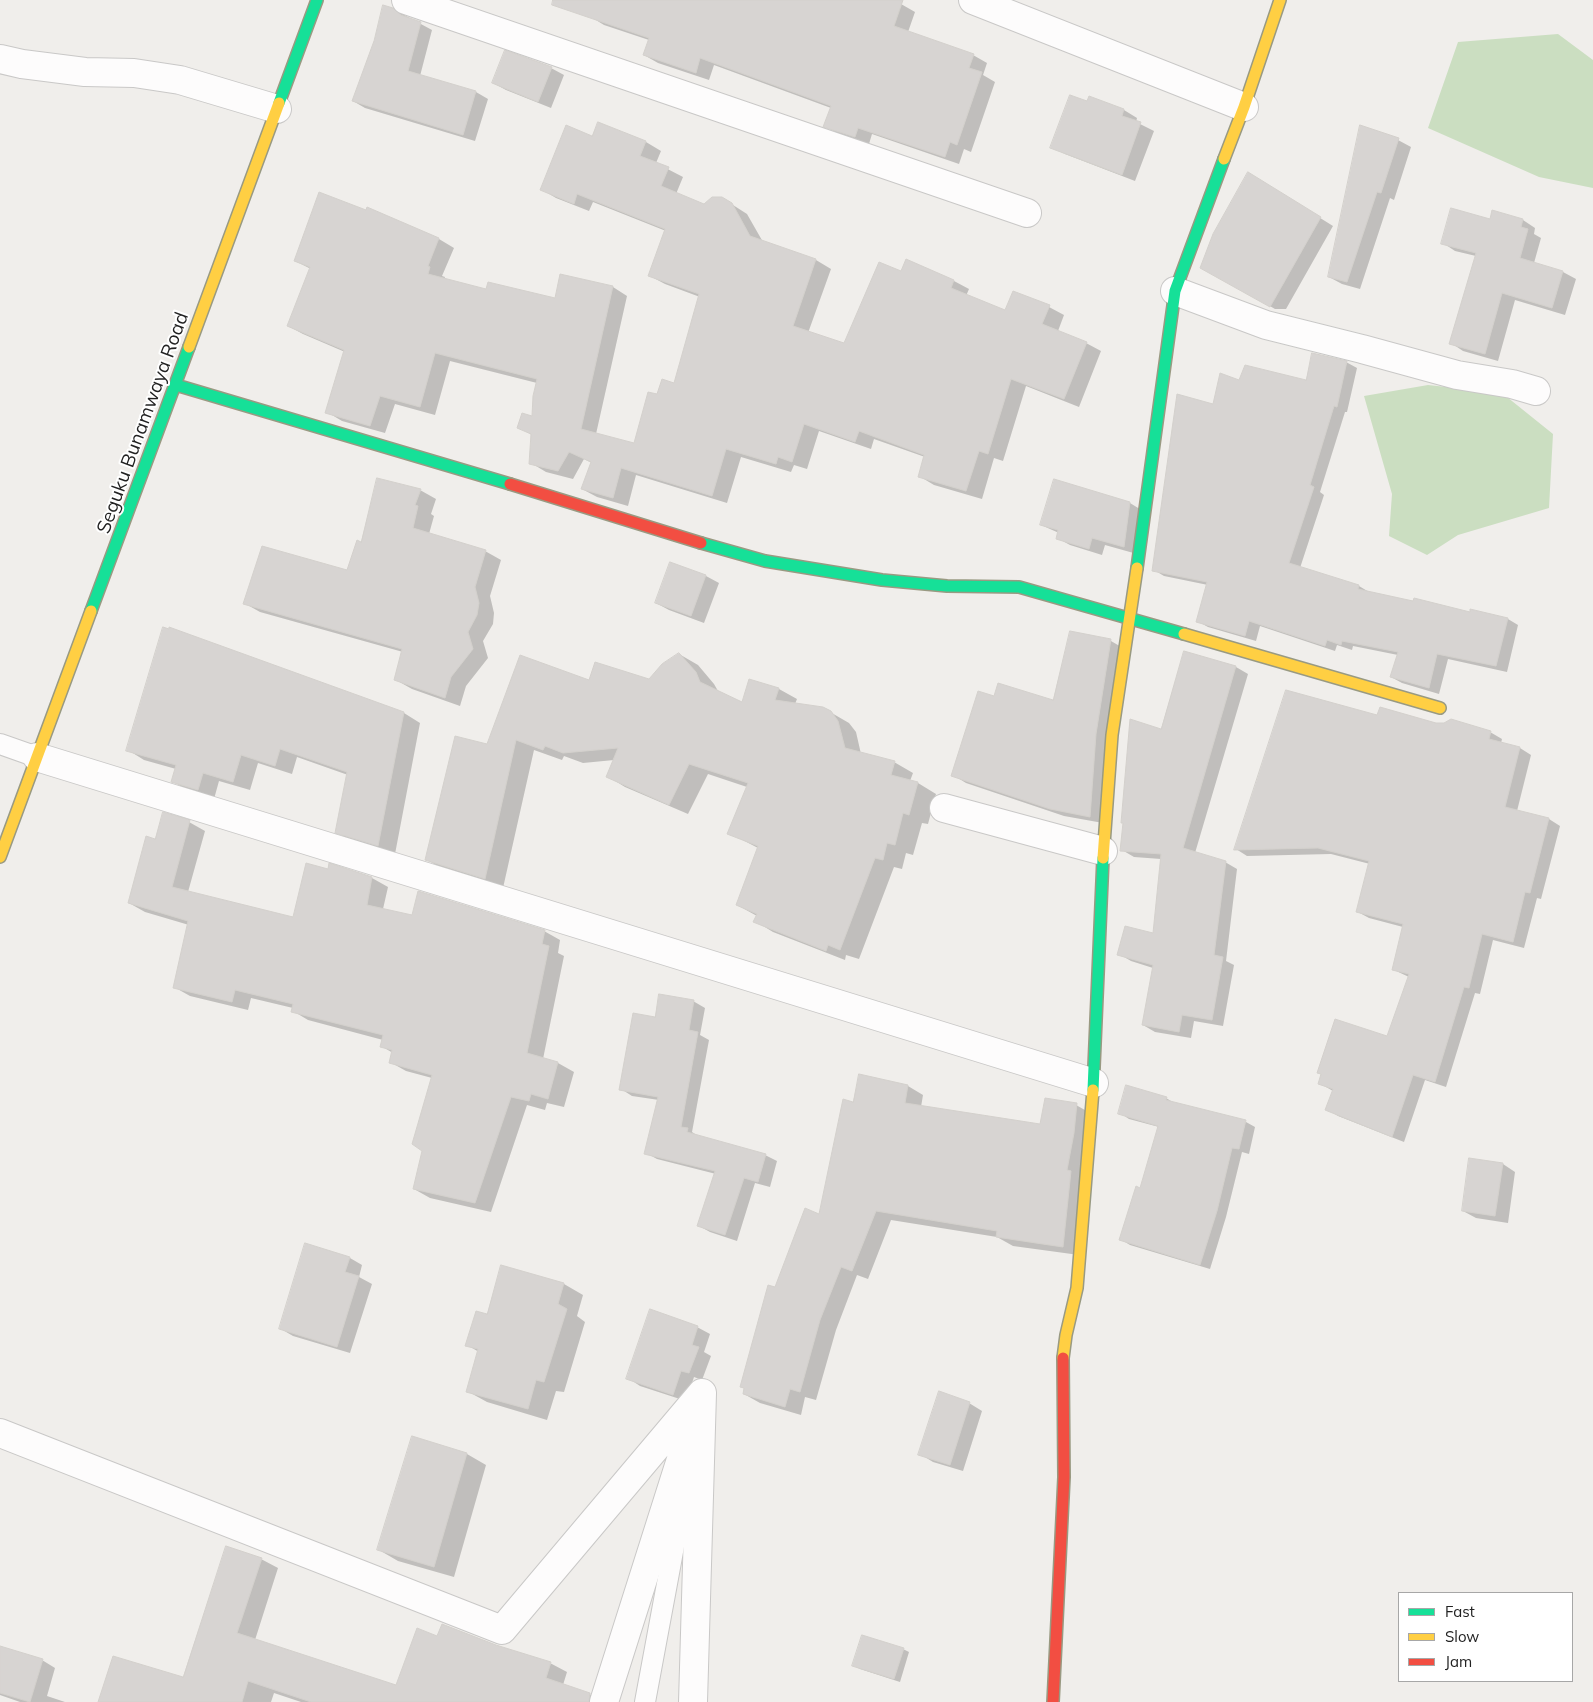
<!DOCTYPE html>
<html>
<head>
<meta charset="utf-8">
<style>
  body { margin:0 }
  #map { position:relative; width:1593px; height:1702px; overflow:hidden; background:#f0eeeb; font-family:Mulish,sans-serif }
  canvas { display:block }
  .legend { position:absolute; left:1398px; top:1592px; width:175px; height:90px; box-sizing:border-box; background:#fff; border:1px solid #a7a7a7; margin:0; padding:6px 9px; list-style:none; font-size:15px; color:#222 }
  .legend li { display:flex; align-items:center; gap:10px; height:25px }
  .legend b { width:25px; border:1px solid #a7a7a7 }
</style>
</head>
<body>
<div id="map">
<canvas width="1593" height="1702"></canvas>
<ul class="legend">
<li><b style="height:6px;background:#16e098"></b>Fast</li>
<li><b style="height:6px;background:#ffcf43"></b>Slow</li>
<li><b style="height:6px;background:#f24e42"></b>Jam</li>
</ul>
</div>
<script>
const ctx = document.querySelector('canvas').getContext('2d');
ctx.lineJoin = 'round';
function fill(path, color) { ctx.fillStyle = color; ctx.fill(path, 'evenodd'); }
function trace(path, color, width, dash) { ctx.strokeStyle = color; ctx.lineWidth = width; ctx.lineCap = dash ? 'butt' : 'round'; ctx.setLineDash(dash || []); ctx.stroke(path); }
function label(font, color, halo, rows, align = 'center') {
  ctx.font = font + ' Mulish,sans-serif'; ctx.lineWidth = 4; ctx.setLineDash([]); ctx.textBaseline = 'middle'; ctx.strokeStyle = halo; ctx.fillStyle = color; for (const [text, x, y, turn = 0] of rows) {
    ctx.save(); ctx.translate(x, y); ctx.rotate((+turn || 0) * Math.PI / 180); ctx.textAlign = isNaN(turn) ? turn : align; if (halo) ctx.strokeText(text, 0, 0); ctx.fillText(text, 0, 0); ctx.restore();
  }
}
fill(new Path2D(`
  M1558,34L1593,60V188L1539,177L1428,128L1458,42Z
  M1428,385L1502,393L1553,434L1549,508L1458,535L1427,555L1389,536L1392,494L1364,396Z`), '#cbdec1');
fill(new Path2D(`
  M581,0H889L901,4L915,12L908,32L973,55L987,63L983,75L995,82L971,152L964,149L959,164L872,134L869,144L839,134L825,126L831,108L714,65L709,80L658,63L644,55L649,40L604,25L591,17Z
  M393,9L432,30L420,76L476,92L488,99L475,141L365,108L353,101Z
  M551,68L564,75L551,108L506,90L493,83Z
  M1090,97L1124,110L1137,118L1136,122L1154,131L1135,181L1065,154L1052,147L1087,103Z
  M598,123L646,142L661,151L656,163L683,177L676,194L705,205L722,198L747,214L763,242L816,260L831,269L808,333L845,345L901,273L907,260L954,281L969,289L966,296L1006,312L1049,307L1064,315L1058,331L1086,343L1101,351L1079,407L1026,386L1003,461L994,458L982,499L934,485L919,476L925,457L874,439L871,449L819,431L807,469L794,465L791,472L741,457L727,503L636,475L628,506L597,497L582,489L592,463L584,459L573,479L546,472L531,463L532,435L518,427L533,417L537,383L450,361L435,415L395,404L385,433L342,421L327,412L345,352L303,334L288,326L311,269L295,261L366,212L368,208L439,239L454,248L442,276L445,277L444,280L487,291L556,300L613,287L627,296L596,434L635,444L658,396L675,384L700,297L665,284L650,276L666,231L593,202L589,211L556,198L541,189L593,137Z
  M1398,140L1411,147L1394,200L1390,198L1360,289L1342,284L1329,277Z
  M1261,181L1333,226L1286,309H1275L1202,267Z
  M1523,220L1535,228L1534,234L1541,238L1534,263L1563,272L1576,279L1565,315L1515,300L1498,361L1463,351L1451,343L1476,256L1455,251L1443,243L1491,221Z
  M1346,362L1357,368L1347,412H1345L1320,492L1324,495L1300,568L1359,586L1369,592L1471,614V610L1508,619L1518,625L1507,672L1448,659L1439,694L1402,683L1391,677L1398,655L1353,646L1352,650L1337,645L1335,651L1260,626L1256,641L1208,627L1197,621L1208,585L1164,576L1154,570L1214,405L1239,381L1307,382Z
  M420,490L436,499L431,514L434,516L429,534L485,551L501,560L490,596L494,613L493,624L483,641L488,658L466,686L460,706L412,689L396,680L403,652L260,612L244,603L348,571L362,543Z
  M1130,503L1143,511L1137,554L1105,545L1102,555L1070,545L1057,538L1059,533L1041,525Z
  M671,563L706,576L719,583L704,623L669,610L656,603Z
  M170,629L404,713L420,723L395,854L353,842L337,832L348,775L297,757L292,774L258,763L250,790L219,781L214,799L189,791L172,781L176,769L144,760L128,750Z
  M1111,641L1123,648L1103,823L1064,816L966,783L953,775L995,698L1054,702Z
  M1184,652L1236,667L1248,674L1195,853L1225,862L1237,869L1226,961L1234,965L1223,1026L1194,1021L1191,1038L1155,1032L1143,1025L1153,968L1131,961L1119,954L1154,935L1161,859L1134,857L1122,850L1161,730Z
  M679,654L698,665L714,684L718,691L743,704L750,680L779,689L797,699L795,704L830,712L849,723L856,732L861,754L894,762L913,773L910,781L918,783L936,794L928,824L922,823L913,855L906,853L902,869L894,867L859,959L846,955L845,960L773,932L755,921L757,916L737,905L758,848L729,833L747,787L708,774L688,814L625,787L607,776L614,760L583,763L564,756L562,760L534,750L503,888L445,870L427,860L488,745L590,682L649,681Z
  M1378,716L1490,732L1502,739L1501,743L1520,748L1531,755L1517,811L1549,819L1560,826L1541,899L1537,898L1524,948L1493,940L1480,994L1475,993L1446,1087L1425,1080L1404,1142L1338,1116L1327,1109L1333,1091L1319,1083L1388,1037L1409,977L1394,970L1403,927L1369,918L1358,912L1370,864L1331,854L1247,856L1236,849Z
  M189,822L205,831L188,892L294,919L372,878L388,887L383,909L413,916L544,931L560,940L558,953L564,956L543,1059L558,1063L574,1072L564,1107L547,1103L545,1110L527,1105L491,1212L430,1198L414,1189L423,1150L432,1078L406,1071L390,1062L393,1053L381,1046L383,1040L308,1020L293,1011V1008L251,998L248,1010L190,996L174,987L189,925L145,912L129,903L156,841Z
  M693,1001L705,1008L700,1035L709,1040L692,1132L698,1136L765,1155L777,1161L770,1187L755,1183L737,1241L710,1232L699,1226L716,1174L657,1159L646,1153L659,1100L632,1096L621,1089L656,1018Z
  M908,1086L923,1095L921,1107L1041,1125L1076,1105L1092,1114L1079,1255L1013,1246L997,1237L891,1220L868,1279L857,1275L836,1330L816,1400L805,1397L801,1415L760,1403L744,1394L775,1288L820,1215L854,1103Z
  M1166,1098L1176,1104L1246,1122L1255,1127L1249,1154L1242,1152L1226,1217L1210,1269L1130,1245L1120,1239L1141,1189L1159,1127L1129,1119L1120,1113Z
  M1503,1164L1515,1172L1508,1223L1476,1218L1463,1211Z
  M350,1258L362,1265L359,1277L372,1284L350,1353L293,1336L281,1329Z
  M564,1284L583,1295L577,1316L585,1322L564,1392L556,1391L547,1420L487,1402L467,1391L479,1352L467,1345L488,1315Z
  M697,1327L710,1334L704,1352L711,1356L702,1380L694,1377L686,1401L640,1386L628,1378Z
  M969,1403L982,1411L963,1471L933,1462L920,1454Z
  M413,1438L467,1454L486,1465L454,1577L398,1561L379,1550Z
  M261,1559L278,1568L255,1640L397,1687L438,1637L496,1646L550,1663L567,1672L563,1685L589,1694L603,1702H301L274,1693L271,1702H99L183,1679Z
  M903,1649L909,1652L900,1682L860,1669L854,1666Z
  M0,1660H42L55,1668L47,1696L65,1702H20L0,1695Z`), '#0003');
const building = new Path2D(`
  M553,0H903L894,26L974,54L969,68L982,72L957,145L950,142L945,157L858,128L855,137L823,127L831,106L700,58L696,73L643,55L649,38L552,5Z
  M383,5L393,8L401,15L421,22L408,71L476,91L463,135L352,101L374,41Z
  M505,50L552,67L538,102L492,83Z
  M1070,95L1087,101L1089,96L1124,109L1122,116L1141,122L1122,175L1050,148Z
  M598,122L646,141L640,156L669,167L661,186L704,204L712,197H722L732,203L750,236L816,259L793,326L844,343L879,262L901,271L906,259L954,280L951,288L1005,310L1013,291L1050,305L1042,324L1087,342L1064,399L1011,379L988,454L979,451L966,491L918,477L924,455L859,431L855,442L804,424L792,462L778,457L776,464L726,449L712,496L621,468L613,498L581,489L591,462L569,452L558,471L529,464L531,434L517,428L522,413L532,416L533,396L537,379L435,353L420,407L380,396L370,426L325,413L344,350L287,326L310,267L294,261L319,192L366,210L367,207L439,238L428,266L430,267L428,274L486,289L488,282L555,298L560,274L613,286L581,429L634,443L648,392L657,394L662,379L674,383L699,294L648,276L665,229L577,194L574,204L540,190L566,125L592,136Z
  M1360,125L1399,138L1381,193L1377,192L1347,282L1328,277Z
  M1248,172L1321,217L1270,307L1200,268L1213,234Z
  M1451,208L1490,219L1492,210L1523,219L1521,227L1528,229L1520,258L1563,271L1552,308L1502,293L1485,354L1449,344L1476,253L1441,244Z
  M1312,353L1347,361L1337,407L1334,406L1310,485L1314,487L1289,563L1359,585L1358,589L1413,601L1414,598L1470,612V609L1508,618L1496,666L1437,654L1429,688L1390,677L1398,652L1342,641L1341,645L1327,640L1325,646L1249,621L1245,636L1196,622L1207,582L1152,571L1177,394L1213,404L1220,373L1239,380L1245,365L1306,380Z
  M377,478L421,489L415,505L418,506L413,528L486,550L475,587L479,603L477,615L468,632L473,649L451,677L445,698L394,680L402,649L243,604L262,546L347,570L357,540L361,542Z
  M1054,479L1130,502L1124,547L1092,538L1089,549L1056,539L1058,530L1040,525Z
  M670,562L706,575L691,616L655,603Z
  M163,627L169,629V627L404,712L378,846L335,833L347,772L280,749L275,766L241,755L233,782L203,773L198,790L171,782L176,765L126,751Z
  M1070,631L1111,639L1096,734L1090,817L1050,809L951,776L978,691L994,696L998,683L1053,700Z
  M1184,651L1236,666L1183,848L1226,861L1214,955L1223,957L1212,1020L1182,1015L1179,1032L1142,1025L1153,965L1117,955L1125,926L1153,933L1161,854L1120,851L1123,823H1121L1130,719L1161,729Z
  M679,653L696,672L700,682L742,702L749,679L779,688L775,700L823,707L831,711L838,721L845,748L895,761L891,775L918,782L909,815L903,813L895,845L887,843L883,860L875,858L840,950L828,945L826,951L753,922L757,914L736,905L758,846L727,834L748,783L689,764L669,805L606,777L618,748L563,753L545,746L543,750L516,740L485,879L425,860L455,736L487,744L520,655L589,680L595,662L649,679L662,664Z
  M1286,690L1377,715L1380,707L1436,723H1444L1451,719L1491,731L1489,739L1520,747L1505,807L1549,818L1530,893L1525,892L1513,942L1482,934L1469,988L1464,987L1435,1082L1413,1075L1392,1137L1325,1110L1333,1089L1318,1084L1321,1074L1317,1073L1335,1019L1387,1036L1409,974L1392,970L1403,924L1356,912L1369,861L1318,848L1234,850Z
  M163,812L190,820L172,887L293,917L306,863L328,869L329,863L372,877L367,905L412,915L418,891L545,930L542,944L549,946L527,1053L558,1062L548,1099L531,1094L529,1101L511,1097L475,1203L413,1189L422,1151L412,1144L432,1075L389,1063L392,1050L380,1047L383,1035L291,1012L293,1004L235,990L232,1002L173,988L188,921L128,903L146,836L155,839Z
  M659,994L694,1000L689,1030L698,1032L681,1127L688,1128L687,1132L766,1154L758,1182L744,1178L725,1235L697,1226L715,1171L644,1154L658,1097L619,1090L633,1013L655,1017Z
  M859,1074L908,1085L905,1103L1040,1124L1045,1098L1077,1103L1074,1133L1067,1170L1071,1171L1063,1247L996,1237L997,1231L876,1211L852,1271L841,1267L820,1320L800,1392L790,1389L785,1407L743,1394L744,1388L740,1387L768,1285L775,1287L805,1208L819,1214L843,1099L853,1102Z
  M1126,1085L1167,1097L1166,1100L1246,1120L1239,1149L1232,1148L1217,1211L1200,1265L1119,1240L1136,1186L1140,1188L1158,1126L1118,1114Z
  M1469,1158L1503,1163L1495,1216L1462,1211Z
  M305,1243L350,1257L345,1272L359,1276L337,1347L279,1329Z
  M501,1265L564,1283L558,1304L567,1309L544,1382L536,1380L528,1409L466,1392L478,1349L465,1346L476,1311L487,1314Z
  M650,1309L698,1326L692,1345L699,1347L689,1373L681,1371L673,1395L626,1379Z
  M939,1391L970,1402L950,1465L918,1455Z
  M412,1436L467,1453L434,1567L377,1550Z
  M226,1546L262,1558L237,1633L396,1685L417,1628L437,1636L442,1624L496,1645L551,1662L546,1678L590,1693L589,1702H311L248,1681L242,1702H98L113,1656L183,1677Z
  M862,1635L904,1648L894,1679L852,1666Z
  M0,1646L43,1659L30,1702L0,1693Z`);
fill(building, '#d7d4d2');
trace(building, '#d3d0cc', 1);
const lane = new Path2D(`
  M0,744L37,757
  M645,1702L687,1476`);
const street = new Path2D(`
  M406,0L1027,213
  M973,0L1244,107
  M0,59L22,64L85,72L134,73L180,80L277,109
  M1175,291L1266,325L1362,349L1457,375L1512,384L1536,391
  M37,757L1094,1083
  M944,808L1103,851
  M0,1433L502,1630L702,1393
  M604,1702L702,1393L693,1702`);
const fast = new Path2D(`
  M279,103L317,0
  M176,385L510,484
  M701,543L765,561L882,580L947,586L1019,587L1184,634
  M1137,568L1175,291L1224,159
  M91,611L189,347
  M1093,1090L1103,858`);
const slow = new Path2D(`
  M1224,159L1244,107L1280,0
  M189,347L279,103
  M1184,634L1440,708
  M0,857L91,611
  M1103,858L1112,735L1137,568
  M1063,1358L1066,1335L1077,1288L1093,1090`);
const jam = new Path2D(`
  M510,484L701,543
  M1053,1702L1064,1477L1063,1358`);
trace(lane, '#c9c8c7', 22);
trace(street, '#c9c8c7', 30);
trace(fast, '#999a82', 14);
trace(slow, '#999a82', 14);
trace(jam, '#999a82', 14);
trace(lane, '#fdfcfc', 20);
trace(street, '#fdfcfc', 28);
trace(fast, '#16e098', 11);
trace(slow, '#ffcf43', 11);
trace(jam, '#f24e42', 11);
label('19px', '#222', '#fff', [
  ["Seguku Bunamwaya Road",143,423,-70]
]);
</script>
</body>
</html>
